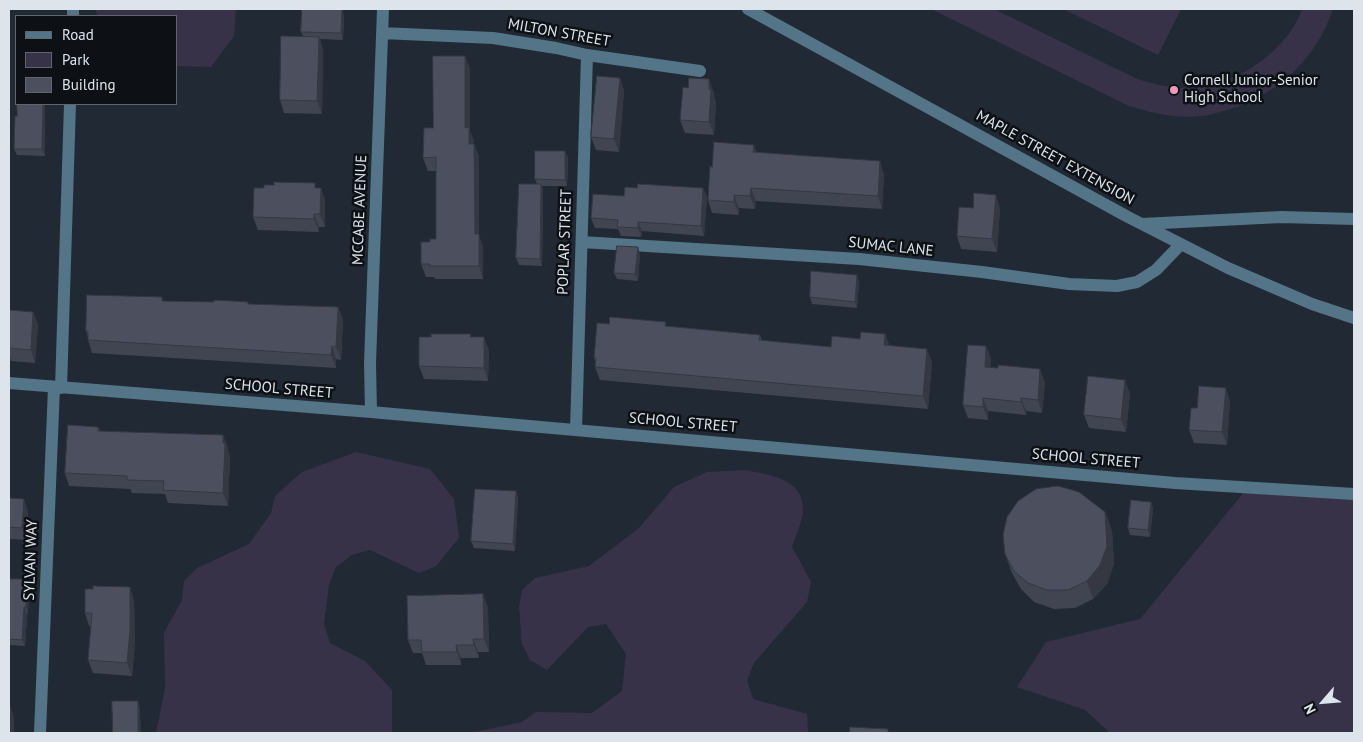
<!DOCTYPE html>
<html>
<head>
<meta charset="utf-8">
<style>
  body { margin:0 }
  #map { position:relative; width:1363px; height:742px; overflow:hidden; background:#202934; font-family:"PT Sans",sans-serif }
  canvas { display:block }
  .frame { position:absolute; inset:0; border:10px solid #dee4eb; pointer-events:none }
  .legend { position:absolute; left:15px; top:15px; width:162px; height:90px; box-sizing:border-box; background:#0d1116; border:1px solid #61656b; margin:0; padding:6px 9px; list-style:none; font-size:15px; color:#dee4eb }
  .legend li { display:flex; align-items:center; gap:10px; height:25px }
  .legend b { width:25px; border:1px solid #61656b }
  .north { position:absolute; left:1298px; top:677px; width:50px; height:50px; -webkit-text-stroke:4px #0d1116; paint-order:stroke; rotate:243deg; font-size:14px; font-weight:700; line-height:20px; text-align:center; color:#dee4eb }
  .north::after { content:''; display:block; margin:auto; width:18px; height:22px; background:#dee4eb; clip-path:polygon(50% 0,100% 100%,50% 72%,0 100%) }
</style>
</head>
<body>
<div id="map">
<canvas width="1363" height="742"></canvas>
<div class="frame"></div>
<ul class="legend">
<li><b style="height:6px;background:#547487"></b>Road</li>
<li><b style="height:14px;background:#383249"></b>Park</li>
<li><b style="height:14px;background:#4c505e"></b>Building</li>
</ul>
<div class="north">N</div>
</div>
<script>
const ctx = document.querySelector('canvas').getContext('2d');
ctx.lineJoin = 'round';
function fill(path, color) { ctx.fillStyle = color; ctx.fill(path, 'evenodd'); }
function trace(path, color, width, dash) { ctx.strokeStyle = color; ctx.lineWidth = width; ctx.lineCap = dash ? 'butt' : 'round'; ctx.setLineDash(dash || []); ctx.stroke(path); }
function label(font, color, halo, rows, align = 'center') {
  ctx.font = font + ' "PT Sans",sans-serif'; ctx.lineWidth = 5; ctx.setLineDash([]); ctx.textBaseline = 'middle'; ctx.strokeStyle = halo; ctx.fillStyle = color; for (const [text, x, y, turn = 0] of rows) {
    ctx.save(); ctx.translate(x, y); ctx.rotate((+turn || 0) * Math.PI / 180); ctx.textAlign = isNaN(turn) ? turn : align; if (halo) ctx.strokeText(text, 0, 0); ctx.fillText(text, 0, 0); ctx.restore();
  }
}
fill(new Path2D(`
  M95,9H236L234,36L211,67L176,66V16H98Z
  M931,9H994L1135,78C1155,85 1174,89 1196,88C1237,85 1289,49 1302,9H1333C1316,61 1273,99 1220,112C1214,113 1208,116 1201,116C1175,119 1151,113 1127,105Z
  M1063,9H1181L1158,55Z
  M356,452L430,469L454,499L459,538L436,566L419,573L370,550L352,555L336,567L329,585L324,624L330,643L365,661L392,690V733H156L165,688L164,633L182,600L184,581L197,568L249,544L271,513L275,496L302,472Z
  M745,470C768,475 804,478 803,510C803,520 795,537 792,547L811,582L807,602L754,663L747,680L753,699L807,714L808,733H470L522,722L536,712L592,713L622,691L626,654L606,624L588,627L547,670L530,660L522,644L519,607L522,590L535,578L589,566L639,528L674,487L707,472Z
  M1249,486L1354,494V733H1110L1085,710L1017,687L1046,642L1140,619Z`), '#383249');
trace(new Path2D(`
  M748,9L1128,217L1228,268L1312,304L1354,318
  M73,16V9
  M382,33L493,38L556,48L587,55L700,71
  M1142,224L1281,217L1354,219
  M582,242L859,259L982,272L1069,284L1117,286L1137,282L1156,270L1181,244
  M9,383L371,412L1175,483L1354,494
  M61,388L70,104
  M371,412L370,363L383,9
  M576,430L587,55
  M40,733L54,387`), '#547487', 12);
fill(new Path2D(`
  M344,15L343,40L320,39L323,50L322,114L284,113L280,100L303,36L301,32Z
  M465,56L470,69V131L474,141V144L479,157V236L483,247V279H435L434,277H426L421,264L430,242L436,239V171H428L423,158L433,128Z
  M620,78L624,91L619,152L596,150L591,137Z
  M714,93V96L716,103L714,135L685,133L680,120Z
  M45,104V156L17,155L14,149Z
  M565,151L568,158L567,186H542L543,191L542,266L519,265L516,258L537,184L535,179Z
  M757,152L884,174L882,209L756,201L755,209L739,208V215L712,213L708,200L712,167Z
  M316,188H321L325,201V227H319V232L258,230L253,217Z
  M637,188H703L707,197L704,236L642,231L641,237L621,236L618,229L595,228L591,218Z
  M973,208H1000L997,252L961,249L957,236Z
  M640,254L638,281L617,279L614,273Z
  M859,281L857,308L812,304L810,297Z
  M162,297L163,301L338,307L343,320L341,360L336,359V368L92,353L88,340V337L86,331Z
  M9,310L33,312L38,325L35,363L11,361L10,358H9Z
  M609,324L667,326L760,335L762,341L831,347L860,339L885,334L889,345L932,362L928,409L600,380L595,367L596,364L594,358Z
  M472,337L489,350L488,381L424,379L419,366Z
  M986,346L991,359L990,368L1045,382L1042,413L1026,411V415L988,411V420L968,418L963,405Z
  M1130,393L1126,432L1089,428L1084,415Z
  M1230,401L1227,445L1194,443L1189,430L1197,408Z
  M98,427L100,431L228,448V451L230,456L228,506L168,503L165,494L132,493L130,489L69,486L65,473Z
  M516,491L518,498L515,551L474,548L471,541Z
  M9,498L28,511L27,540L9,539Z
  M1151,502L1153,509L1150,537L1130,535L1128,528Z
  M1105,512L1112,531L1114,564L1107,584L1093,599L1075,608L1054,609L1034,602L1021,589L1012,573L1005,554Z
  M9,579H26L29,586L28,614H27L25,646L9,645Z
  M134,600L135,643L132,676L93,673L88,660L91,626H89L85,613Z
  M488,607L489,652H478L479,658H461V665H426L422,653H413L408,640Z`), '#414551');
fill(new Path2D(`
  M342,9L344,15L343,40L341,33Z
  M319,37L323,50L322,114L317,101Z
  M465,56L470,69V131L474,141V157L469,144L465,128Z
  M620,78L624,91L619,152L614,139Z
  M709,79L714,93V96L716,103L714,135L709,122Z
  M43,104H45V156L42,149Z
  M474,144L479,157V236L483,247V279L479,266L475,234Z
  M754,145L759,158L753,152Z
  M565,151L568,158L567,186L565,180Z
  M880,161L884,174L882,209L878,196Z
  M541,184L543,191L542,266L540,259Z
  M321,188L325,201V227L320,214Z
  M703,188L707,197L704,236L701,226Z
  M751,188L756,201L755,209L750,196Z
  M734,195L739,208V215L734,202Z
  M996,195L1000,208L997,252L992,239Z
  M314,214L319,227V232L314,219Z
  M638,222L642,231L641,237L638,228Z
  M638,247L640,254L638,281L635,274Z
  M857,275L859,281L857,308L855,302Z
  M338,307L343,320L341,360L336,347Z
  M33,312L38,325L35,363L31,350Z
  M885,334L890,347L884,345Z
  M484,337L489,350L488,381L484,368Z
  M332,346L336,359V368L331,355Z
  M986,346L991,359L990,380L985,367Z
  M927,349L932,362L928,409L923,396Z
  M1040,369L1045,382L1042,413L1038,400Z
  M1125,380L1130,393L1126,432L1121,419Z
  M1226,388L1230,401L1227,445L1222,432Z
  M983,398L988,411V420L983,407Z
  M1021,398L1026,411V415L1021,402Z
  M223,435L228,448V451L230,456L228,506L223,493Z
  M516,491L518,498L515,551L513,544Z
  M24,499L28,511L27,540L22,528Z
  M1151,502L1153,509L1150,537L1148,530Z
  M1105,512L1112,531L1114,564L1107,584L1093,599L1087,581Z
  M26,579L29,586L28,614L26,607Z
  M130,587L134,600L135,643L132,676L127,663Z
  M483,594L488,607L489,652L484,639Z
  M24,607L27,614L25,646L22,640Z
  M473,639L478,652L479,658L474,645Z
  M456,645L461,658V665L457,652Z
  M138,701L140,708L141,733H138Z
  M10,705L14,717V733H9Z`), '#353842');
const building = new Path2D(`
  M302,9H342L341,33L301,32Z
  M281,36L319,37L317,101L280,100Z
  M433,56H465V128L469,127V144H474L475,234H479V266H430V264H421V242H430V239H436V157L423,158L424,128H433Z
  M597,76L620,78L614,139L591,137Z
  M689,78L709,79V89L711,90L709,122L680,120L683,87L688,88Z
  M17,104H43L42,149H14L15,116H17Z
  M714,142L754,145L753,152L880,161L878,196L751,188L750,196L734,195V202L708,200L710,166L712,167Z
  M535,151H565V180L535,179Z
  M274,182L315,183V188H321L320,214H314V219L253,217L254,188H264V185H274Z
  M519,184H541L540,259L516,258Z
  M638,184L703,188L701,226L638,222V228L617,227L618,220L591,218L593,194L624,196L625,187L637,188Z
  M974,193L996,195L992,239L957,236L959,207L973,208Z
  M617,246L638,247L635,274L614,273Z
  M811,271L857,275L855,302L810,297Z
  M87,295L162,297V301L214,302V300L248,302V304L338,307L336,347L332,346L331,355L88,340V331H86Z
  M9,310L33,312L31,350L9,348Z
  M610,317L666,322L665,326L760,335L759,340L831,347L832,336L860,339L861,332L885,334L884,345L927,349L923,396L595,367L596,358H594L597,323L609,324Z
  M431,334H471L470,337H484V368L419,366V337H431Z
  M968,345L986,346L985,367L998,368V365L1040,369L1038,400L1021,398V402L983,398V407L963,405Z
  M1088,376L1125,380L1121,419L1084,415Z
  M1199,386L1226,388L1222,432L1189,430L1191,408H1197Z
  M68,425L98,427V431L223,435V443H225L223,493L163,490L164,481L127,480V476L65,473Z
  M1058,486L1079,492L1105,512L1107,546L1100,565L1087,581L1068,590H1047L1028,583L1014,571L1005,554L1003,535L1007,517L1018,501L1036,489Z
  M475,489L516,491L513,544L471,541Z
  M9,498L24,499L22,528L9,527Z
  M1131,500L1151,502L1148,530L1128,528Z
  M9,579H26V607H24L22,640L9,639Z
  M93,586L130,587V630L127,663L88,660L92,613H85V589H93Z
  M483,594L484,639H473L474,645H456L457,652H422L421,640H408L407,596Z
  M112,701H138V733H113Z
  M9,705H10L9,733Z
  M850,727L888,729V733H850Z`);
fill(building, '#4c505e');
trace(building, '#353842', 1);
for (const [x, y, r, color] of [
  [1174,90,5,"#f09ab7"]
]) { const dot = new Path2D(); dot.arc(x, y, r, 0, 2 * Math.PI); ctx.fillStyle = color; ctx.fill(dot); trace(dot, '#0d1116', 2); }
label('15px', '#dee4eb', '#0d1116', [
  ["MILTON STREET",559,33,10],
  ["MAPLE STREET EXTENSION",1055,158,29],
  ["MCCABE AVENUE",360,210,-88],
  ["POPLAR STREET",565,242,-88],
  ["SUMAC LANE",891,247,6],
  ["SCHOOL STREET",279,389,5],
  ["SCHOOL STREET",683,423,5],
  ["SCHOOL STREET",1086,459,5],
  ["SYLVAN WAY",31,560,-88]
]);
label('15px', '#dee4eb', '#0d1116', [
  ["Cornell Junior-Senior",1184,81],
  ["High School",1184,98]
], 'left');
</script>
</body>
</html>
